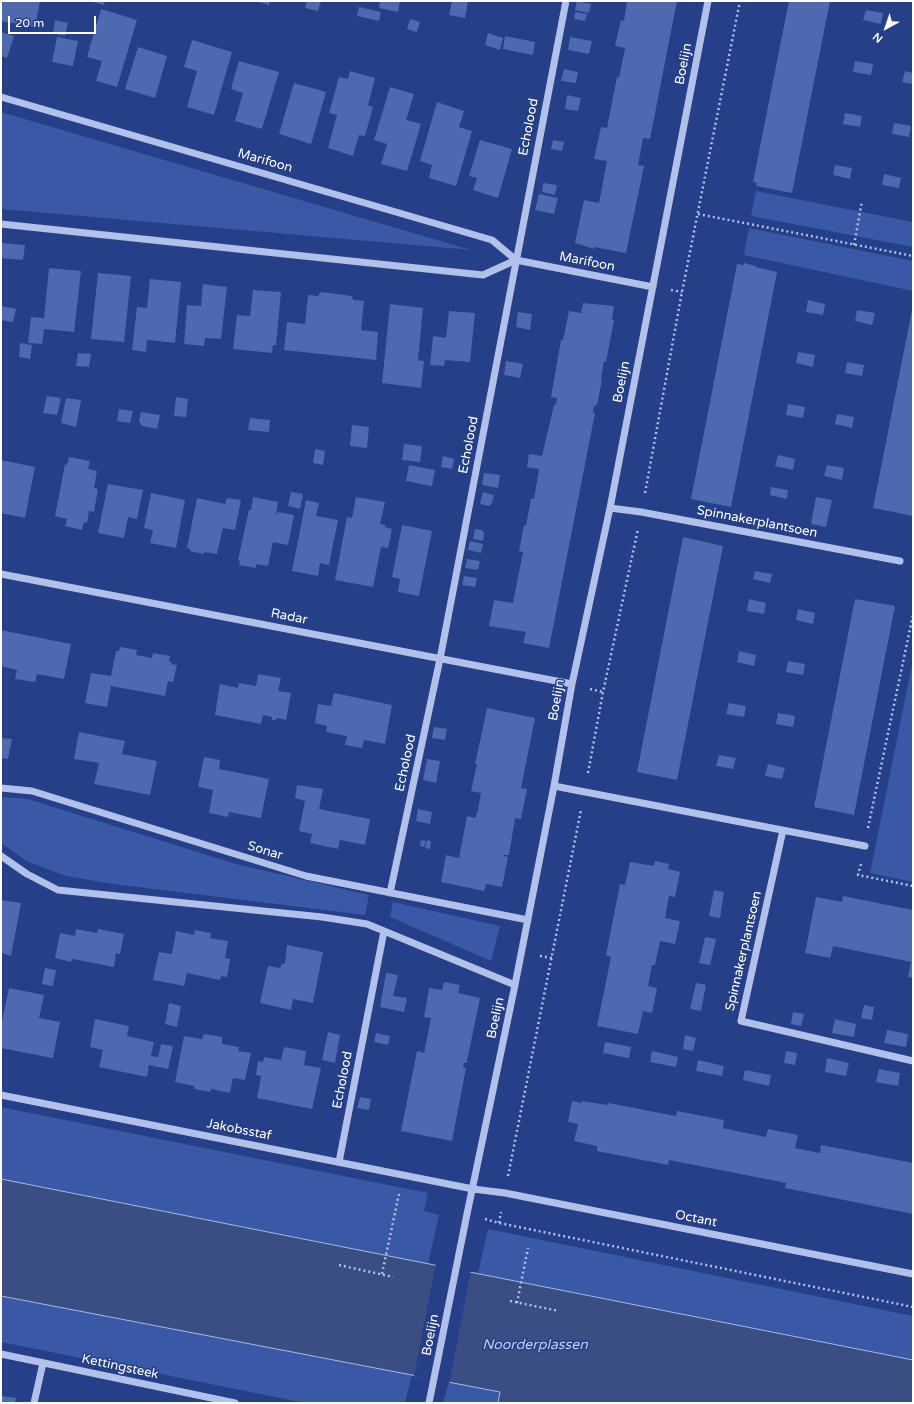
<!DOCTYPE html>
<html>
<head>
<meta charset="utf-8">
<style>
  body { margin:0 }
  #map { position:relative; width:914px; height:1404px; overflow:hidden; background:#253f88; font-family:"Varela Round",sans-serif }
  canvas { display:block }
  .frame { position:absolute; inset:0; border:2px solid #fff; pointer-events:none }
  .north { position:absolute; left:866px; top:8px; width:40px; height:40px; -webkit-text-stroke:3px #253f88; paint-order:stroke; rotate:220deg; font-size:11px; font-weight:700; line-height:16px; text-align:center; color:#fff }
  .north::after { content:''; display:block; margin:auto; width:14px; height:18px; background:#fff; clip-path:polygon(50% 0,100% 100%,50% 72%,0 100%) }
  .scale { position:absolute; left:8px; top:16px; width:88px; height:18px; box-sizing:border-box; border:2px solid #fff; border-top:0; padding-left:5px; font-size:12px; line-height:14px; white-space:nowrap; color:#fff; -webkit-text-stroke:3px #253f88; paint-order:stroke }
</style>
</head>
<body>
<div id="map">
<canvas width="914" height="1404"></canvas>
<div class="frame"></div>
<div class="north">N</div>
<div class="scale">20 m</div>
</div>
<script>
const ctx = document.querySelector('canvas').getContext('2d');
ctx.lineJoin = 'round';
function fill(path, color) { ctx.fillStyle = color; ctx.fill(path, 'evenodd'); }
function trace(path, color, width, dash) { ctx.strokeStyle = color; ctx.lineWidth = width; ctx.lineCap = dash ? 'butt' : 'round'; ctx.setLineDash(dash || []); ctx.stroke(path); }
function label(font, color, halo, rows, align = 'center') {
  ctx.font = font + ' "Varela Round",sans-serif'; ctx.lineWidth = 3; ctx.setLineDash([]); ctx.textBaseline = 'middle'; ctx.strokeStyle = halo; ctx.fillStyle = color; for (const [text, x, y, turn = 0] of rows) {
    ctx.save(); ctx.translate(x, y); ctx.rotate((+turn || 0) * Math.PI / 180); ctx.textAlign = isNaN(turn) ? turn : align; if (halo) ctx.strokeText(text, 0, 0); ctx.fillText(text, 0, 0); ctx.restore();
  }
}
fill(new Path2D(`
  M1,112L471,250L1,209Z
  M756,191L913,222V247L751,216Z
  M749,228L913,261V291L744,255Z
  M913,660V882L870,873Z
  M1,797L28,799L236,864L369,895L365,915L113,884L66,876L26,861L1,843Z
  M393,902L500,926L491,961L390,917Z
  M1,1107L428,1193L424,1211L439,1215L428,1264L1,1179Z
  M488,1229L913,1316V1360L478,1274Z
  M1,1296L412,1374L405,1403H305L1,1342Z
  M449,1381L500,1392L498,1403H443Z`), '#3958a5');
const water = new Path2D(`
  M1,1179L913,1360V1403H498L500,1392L1,1296Z`);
fill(water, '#3b4e84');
trace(water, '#a5b9ea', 1);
fill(new Path2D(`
  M436,1263L471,1270L449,1384L414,1376Z`), '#253f88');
fill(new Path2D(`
  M1,1H40L35,27L1,21Z
  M90,1H105L104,5Z
  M256,1H270L269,5Z
  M307,1H321L318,11L305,8Z
  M380,1H400L398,12L379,8Z
  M452,1H468L465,18L449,15Z
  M577,1L591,4L589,13L575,10Z
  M627,1H677L650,139L643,138L638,165L644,166L626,253L594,247V249L575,243L584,200L599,203L607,161L594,159L601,127L607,128L617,77L619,78L625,48L615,46L621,20L624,21Z
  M789,1H830L792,193L756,186L757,183L753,182Z
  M359,7L381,12L379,21L357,16Z
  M101,9L137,20L117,87L96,81L102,61L87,57Z
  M866,10L883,13L881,24L863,20Z
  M575,12L587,14L585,21L574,19Z
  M410,19L420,22L417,32L407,29Z
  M55,20L68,23L65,36L53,33Z
  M1,32L14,36L7,58L1,56Z
  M488,33L503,38L500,50L485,45Z
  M505,36L535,42L533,55L503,49Z
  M57,37L78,41L73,66L52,62Z
  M570,37L592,41L589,54L568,50Z
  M192,40L232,52L214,115L187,107L197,71L184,67Z
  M138,47L167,56L155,98L125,89Z
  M239,61L279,72L262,129L235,121L243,93L231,89Z
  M855,61L873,64L871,75L853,72Z
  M564,69L578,72L576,83L561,81Z
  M350,71L375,78L368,105L373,107L365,136L359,135L353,156L328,148L337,115L329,113L339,77L348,79Z
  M905,71L913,73V84L902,82Z
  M294,83L326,92L311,144L279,134Z
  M390,87L414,94L406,120L421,124L407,171L381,164L387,144L374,140Z
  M567,95L581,98L578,111L565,109Z
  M437,102L464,111L459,127L472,131L456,186L429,178L432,165L420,161Z
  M845,113L862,116L860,127L843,124Z
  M894,123L911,126L909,137L892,134Z
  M480,140L512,149L498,198L473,190L477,178L469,176Z
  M553,140L564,142L562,151L551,149Z
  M835,165L852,168L850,179L833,175Z
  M884,174L901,178L899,188L882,185Z
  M543,183L557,185L555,195L542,192Z
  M539,194L558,198L554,214L535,210Z
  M2,243L25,245L23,260L1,258Z
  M744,263L756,266L755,267L777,272L731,507L691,499L737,264L744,265Z
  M49,268L81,271L74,332L44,329L42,344L28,343L31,317L44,318Z
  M98,273L131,276L124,342L91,339Z
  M150,279L181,282L175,343L147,340L146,352L132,350L137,307L147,308Z
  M203,284L227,287L221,339L205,338L204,346L184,344L187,305L201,306Z
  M253,290L281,292L276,345H273L272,353L233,349L237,315L250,316Z
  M321,292L352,296L353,300L364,301L361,330L378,332L376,360L284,350L287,322L305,324L308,295L318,296Z
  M808,300L825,304L823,315L806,312Z
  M583,303L614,306L612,320H614L606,362L604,361L601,379L602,380L597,405L594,406L593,413H595L549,648L523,643L526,632L489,626L494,600L513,603L523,552L519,551L524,525L526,526L531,499H534L539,469L527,467L529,454L542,456L554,405H556L557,398L551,397L561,340H563L569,311L581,313Z
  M390,304L423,308L418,360L424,361L421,388L382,383Z
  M1,306L16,309L13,322L1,320Z
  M857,310L875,313L872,325L855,321Z
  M912,310H913V516L873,508Z
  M449,311L475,313L470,362L445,360L444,366L430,365L433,336L446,338Z
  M518,312L532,314L530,330L516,327Z
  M20,343L32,345L30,359L19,357Z
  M798,352L815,355L813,367L796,363Z
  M78,353L91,354L89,367L76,366Z
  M506,361L523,364L520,378L504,375Z
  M847,362L864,365L862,376L845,373Z
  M47,396L61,398L57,415L43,413Z
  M176,397L188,399L186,417L174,416Z
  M66,398L81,400L76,427L61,423Z
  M788,404L805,407L803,418L786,415Z
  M119,409L133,411L130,423L117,421Z
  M141,412L160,415L157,429L142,426L139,421Z
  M837,414L854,417L852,428L835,424Z
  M250,418L270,420L269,432L248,430Z
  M352,425L369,427L367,448L350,446Z
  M404,444L422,446L420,462L402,460Z
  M315,449L325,451L323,465L313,463Z
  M778,455L795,459L793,470L775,466Z
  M443,456L454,459L452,469L441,467Z
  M69,457L90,461L88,469L97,471L94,488L98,489L94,512L89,511L87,523L84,522L82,530L65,526L67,519L55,516L65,464L67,465Z
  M1,460L35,467L25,518L1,513Z
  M409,465L435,470L432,486L406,481Z
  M827,465L844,468L842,480L824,476Z
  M484,473L500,475L498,488L482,485Z
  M108,484L143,490L137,519L128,517L124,538L98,533Z
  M771,487L788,490L787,499L770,495Z
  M291,492L303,494L300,509L288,506Z
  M483,492L494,495L492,503L489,506L480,504Z
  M151,493L185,500L176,548L150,543L153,530L144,528Z
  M253,497L278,502L276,515L278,512L294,515L288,545L273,542L268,566L256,564V568L239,565L240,561L238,560L249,510H251Z
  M356,497L385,502L380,524L385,525V527L392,529L388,548L381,547L373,587L335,580L347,517L352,518Z
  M816,497L832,500L826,527L811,524Z
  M197,498L225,504L227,498L241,500L235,530L223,528L217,554L204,552V554L190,551V549L187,548Z
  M306,500L319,503L316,516L338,520L329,565L320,563L318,576L292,571Z
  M402,525L432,531L419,596L398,592L400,579L392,577Z
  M475,529L482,530L484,533L483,541L473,539Z
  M683,537L723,546L677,780L637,772Z
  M470,541L483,544L481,553L468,550Z
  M467,559L480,561L478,570L465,568Z
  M755,571L772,574L770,583L753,579Z
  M464,576L477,578L475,587L462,585Z
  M749,599L766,603L764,614L747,611Z
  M855,599L895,606L854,815L814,807Z
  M798,609L815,613L813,624L796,620Z
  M1,630L71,644L64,679L37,674L35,682L15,679L17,670L1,666Z
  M120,647L137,650L136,655L152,658L153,653L170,656L169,662H172L171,664L177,665L173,682L168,681L165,696L111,686L107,707L85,703L91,673L111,676L116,651H119Z
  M739,651L756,655L754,666L737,662Z
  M788,661L805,664L803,675L786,672Z
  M258,674L281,678L278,691L291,693L286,720L277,718L276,720H272V717L263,715L261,724L215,715L220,684L238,688L239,683L256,686Z
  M334,693L392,705L385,744L364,740L362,748L345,745L347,736L326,732L327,726L315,723L318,704L331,706Z
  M729,703L746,706L744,717L726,714Z
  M487,708L535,718L521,788L527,789L521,819L515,818L509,855H504V856L508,857L502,887L486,884L484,891L441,882L446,855L459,858L467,816L475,818L478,810L481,793L471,791L477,764H475Z
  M778,713L795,716L793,727L776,724Z
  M434,727L447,729L445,740L432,738Z
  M79,732L125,741L122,754L157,761L150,795L94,784L99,763L74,759Z
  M1,738L12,739L8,759L1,758Z
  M719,755L736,758L733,769L716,766Z
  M204,757L220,760L219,769L269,779L261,818L229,812L228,817L209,813L213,790L198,787Z
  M427,759L440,761L436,783L423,780Z
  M768,764L785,768L782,779L765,776Z
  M297,785L323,789L319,809L370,819L365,845L340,840L338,849L310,843L312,834L299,831L305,801L295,798Z
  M418,809L432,812L430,824L416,821Z
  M421,840L426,841L424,847L420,846Z
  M427,840L431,841L430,849L425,848Z
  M655,861L669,864L668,869L680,872L675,897L669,896L665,918L680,921L675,944L660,941L655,965H652L648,986L657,988L652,1013L643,1011L638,1034L597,1026L611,957L606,955L620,884L625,885L630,862L654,866Z
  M714,890L724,892L720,918L709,916Z
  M843,896L913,910V978L908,977L911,962L833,946L830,958L805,953L816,897L842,902Z
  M1,900L21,903L11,956L1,953Z
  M76,929L97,933L98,929L124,934L120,954L116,953L114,967L72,959L71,962L55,958L60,933L75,936Z
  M195,930L211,933L210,938L228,941L225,958L230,959L227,977L221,976L220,980L187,973L184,986L153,980L159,952L172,954L176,931L194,935Z
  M705,937L716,939L710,965L699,963Z
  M287,945L323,952L313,1003L293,999L291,1010L260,1003L268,966L280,968L281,965L285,963Z
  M45,968L56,970L53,986L42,984Z
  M386,973L398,975L393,996L407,998L404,1012L380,1007Z
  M444,982L460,985L458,993L480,998L467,1061V1063H464L463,1067L466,1068L452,1141L401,1131L417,1051L424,1053L431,1018L424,1017L429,988L442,990Z
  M696,983L706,985L701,1011L690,1009Z
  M9,988L44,995L39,1018L60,1022L53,1058L1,1048V1026Z
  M169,1003L181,1006L177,1027L165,1024Z
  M864,1005L874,1007L872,1020L861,1018Z
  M793,1012L804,1014L801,1026L791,1024Z
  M95,1019L129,1026L127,1036L154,1042L151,1056L158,1057L161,1044L173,1046L168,1069L149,1065L147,1077L99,1067L103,1050L90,1047Z
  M835,1019L856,1024L854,1037L832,1033Z
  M887,1030L908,1034L906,1047L884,1043Z
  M328,1032L340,1035L335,1063L322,1060Z
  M376,1033L390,1036L388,1045L374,1042Z
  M204,1034L222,1037V1044L239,1047L238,1051L251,1053L245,1080L233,1078L230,1093L211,1089L210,1092L194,1089V1086L175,1082L184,1036L202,1039Z
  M685,1035L696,1038L693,1051L683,1049Z
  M605,1042L631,1047L629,1058L603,1053Z
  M284,1047L306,1051L304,1065L321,1068L312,1109L257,1098L261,1076L256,1075L258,1061L263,1062L264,1057L281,1060Z
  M652,1051L678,1057L676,1067L650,1062Z
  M786,1051L797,1053L795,1065L784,1063Z
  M827,1058L849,1063L846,1076L825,1072Z
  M698,1060L724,1066L722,1076L696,1071Z
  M879,1069L900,1073L898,1086L876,1082Z
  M745,1070L771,1075L769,1086L743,1080Z
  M360,1097L371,1099L369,1110L357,1108Z
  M572,1101L582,1103V1101L607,1105L608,1103L676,1116L677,1111L724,1120L723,1128L746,1133L766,1137L768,1129L798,1135L795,1148L820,1153L821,1145L913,1163V1214L785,1188L786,1183L761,1178L669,1160L668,1165L597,1151V1146L574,1141L578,1124L568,1122Z
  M1,1396L16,1398L15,1403H1Z`), '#4d69b0');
trace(new Path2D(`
  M698,214L913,256
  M854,245L862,201
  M671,290L682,292
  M645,493L682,292L740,1
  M590,689L603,692
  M588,773L603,692L638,529
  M868,828L913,615
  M861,864L858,875L913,886
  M540,956L552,958
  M508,1176L581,810
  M485,1219L499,1223L913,1307
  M499,1223L501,1212
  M339,1265L393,1277
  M382,1274L399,1194
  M510,1301L559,1311
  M517,1303L528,1248`), '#b1c1e9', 2.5, [2, 3]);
trace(new Path2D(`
  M1,97L492,240L516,260
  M1,224L483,275L516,260L653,287
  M610,508L641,512L900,561
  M1,574L572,684
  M554,786L865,846
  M1,788L32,791L306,876L528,920
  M783,830L741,1021L913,1061
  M1,856L27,874L58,890L322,917L367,924L515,985
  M390,893L440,659L566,1
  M1,1095L473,1189L505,1193L913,1274
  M339,1162L384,931
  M1,1354L235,1403
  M34,1403L43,1363
  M429,1403L467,1214L515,985L554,786L572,684L610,508L708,1`), '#b1c1e9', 7);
label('13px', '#fff', '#253f88', [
  ["Boelijn",684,64,-79],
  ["Echolood",529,127,-79],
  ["Marifoon",265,161,16],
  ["Marifoon",587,262,11],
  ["Boelijn",622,382,-79],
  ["Echolood",469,445,-79],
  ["Spinnakerplantsoen",757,522,11],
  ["Radar",289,617,11],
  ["Boelijn",557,700,-80],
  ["Echolood",406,763,-78],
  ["Sonar",265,851,17],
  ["Spinnakerplantsoen",744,951,-77],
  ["Boelijn",496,1018,-78],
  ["Echolood",343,1080,-79],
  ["Jakobsstaf",239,1130,11],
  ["Octant",696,1219,11],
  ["Boelijn",431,1335,-79],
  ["Kettingsteek",120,1367,12]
]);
label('italic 14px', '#bdccf1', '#253f88', [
  ["Noorderplassen",535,1345]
]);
</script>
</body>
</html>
